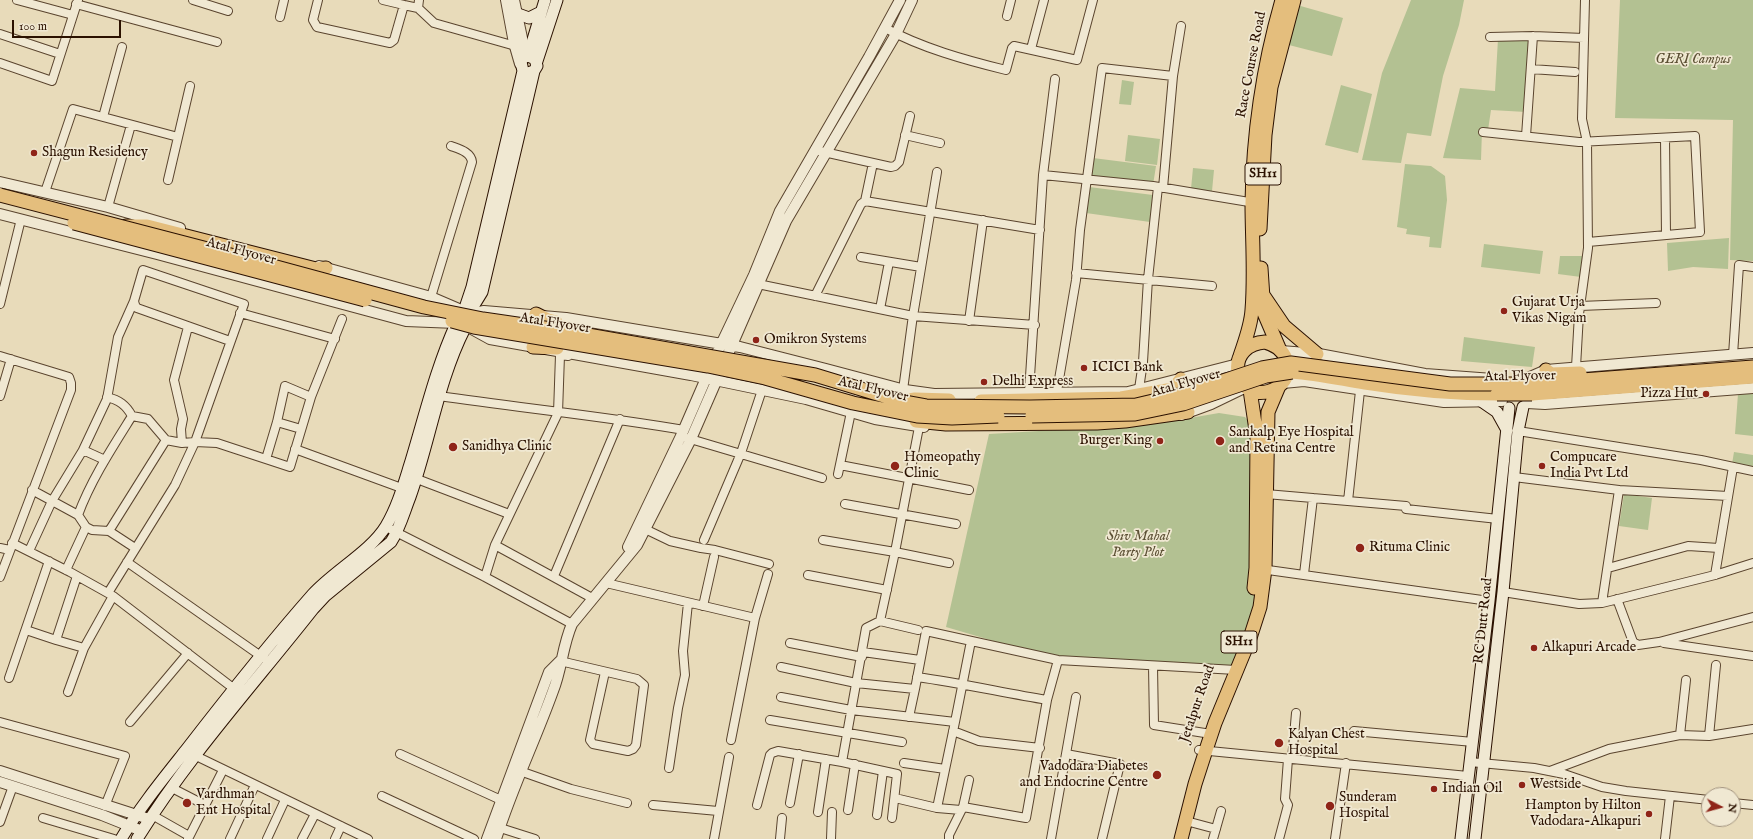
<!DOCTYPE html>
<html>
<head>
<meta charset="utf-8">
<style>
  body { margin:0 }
  #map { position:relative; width:1753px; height:839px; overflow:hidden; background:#e8dbba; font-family:"IM FELL English",serif }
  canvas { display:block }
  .north { position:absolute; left:1701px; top:787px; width:40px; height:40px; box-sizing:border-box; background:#f0e8d2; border:1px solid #a1927e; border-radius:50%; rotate:96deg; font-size:11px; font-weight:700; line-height:16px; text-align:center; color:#2b1100 }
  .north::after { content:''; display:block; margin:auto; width:14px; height:18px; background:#8f2418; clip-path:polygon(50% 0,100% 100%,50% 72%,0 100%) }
  .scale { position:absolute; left:12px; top:20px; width:109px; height:18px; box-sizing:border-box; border:2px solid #2b1100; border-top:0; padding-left:5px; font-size:12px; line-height:14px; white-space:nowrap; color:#2b1100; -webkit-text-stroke:3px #f0e8d2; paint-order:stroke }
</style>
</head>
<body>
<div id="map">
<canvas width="1753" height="839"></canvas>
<div class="north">N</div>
<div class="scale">100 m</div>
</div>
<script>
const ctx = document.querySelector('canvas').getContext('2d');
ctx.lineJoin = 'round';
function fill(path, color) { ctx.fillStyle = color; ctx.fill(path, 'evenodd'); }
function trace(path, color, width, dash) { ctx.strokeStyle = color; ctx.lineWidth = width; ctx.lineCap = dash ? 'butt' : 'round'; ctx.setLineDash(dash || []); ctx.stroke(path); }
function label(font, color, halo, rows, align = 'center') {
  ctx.font = font + ' "IM FELL English",serif'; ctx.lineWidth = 3.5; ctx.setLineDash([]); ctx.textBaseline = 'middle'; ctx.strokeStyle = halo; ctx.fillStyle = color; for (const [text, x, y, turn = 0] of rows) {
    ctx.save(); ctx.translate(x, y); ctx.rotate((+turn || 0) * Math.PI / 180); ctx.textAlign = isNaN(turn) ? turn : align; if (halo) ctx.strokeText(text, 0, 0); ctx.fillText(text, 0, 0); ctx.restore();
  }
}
fill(new Path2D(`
  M1411,0H1464L1459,25L1443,76L1431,136L1407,133L1401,163L1362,160L1382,73Z
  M1620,0H1753V261L1730,260L1733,120L1615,118Z
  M1297,5L1343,18L1332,56L1285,44Z
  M1531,38L1526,112L1491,110L1488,130H1482L1481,160L1443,158L1460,88L1495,91L1498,39Z
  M1122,80L1134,82L1131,105L1119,104Z
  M1341,85L1372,94L1358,153L1325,145Z
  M1128,135L1160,139L1157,165L1125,161Z
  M1093,158L1156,166L1153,185L1090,179Z
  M1405,164L1431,166L1445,176L1447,200L1441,248L1429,247L1430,237L1406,234L1407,229L1397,227Z
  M1193,168L1214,170L1212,191L1191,189Z
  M1089,187L1153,195L1150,222L1086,213Z
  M1729,238L1728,269L1693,267L1668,271L1667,243Z
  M1484,244L1543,251L1540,274L1481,267Z
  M1560,256H1584L1581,277L1558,274Z
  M1464,337L1535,347L1532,367L1461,361Z
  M1753,393V436L1735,434L1738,394Z
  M1219,413L1245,417L1263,439L1257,575L1252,616L1230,670L1058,660L946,627L989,434L1155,424Z
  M1734,452L1753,455V469L1732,464Z
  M1624,494L1652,498L1648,530L1619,526Z`), '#b3c192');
const minor = new Path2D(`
  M17,0L73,15
  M193,0L228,11
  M318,0L313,20L317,27L390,43L394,40L404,5L383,0
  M76,4L217,42
  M404,5L418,8L419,0
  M418,8L434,23L519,47
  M1007,16L1011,0
  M280,17L284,0
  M885,28C922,48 965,60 1006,70L1012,48L1014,46L1077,60L1093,0
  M0,34L60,54
  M1490,37L1533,36L1584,38
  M1031,49L1044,0
  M0,63L52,81L78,0
  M1531,69L1575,72
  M103,117L122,47
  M1483,132L1579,142L1695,136L1700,232L1588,242
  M905,135L940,143
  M1526,136L1533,36
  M1665,138L1666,235
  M815,150L891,167L895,166L899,162L910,116
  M1043,175L1153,186L1255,203
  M168,180L190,86
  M1163,188L1173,76L1181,26
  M45,192L73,109L178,137
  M865,201L873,163
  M108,207L131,125
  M861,257L921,267
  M1076,273L1212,286
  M753,283L913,316L1035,325
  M815,296L861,204L865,201L1040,230
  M431,297L472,162C471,152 459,149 451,146
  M0,304L21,219
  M1580,306L1656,303
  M880,309L889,262
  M240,313L335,339
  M913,316L937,172
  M969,321L983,220
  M1733,355L1739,265L1753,267
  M0,356L69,377L71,383V390L0,577
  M1576,367L1579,314L1588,248L1587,142L1582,119L1585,0
  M1139,389L1143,362L1148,279L1158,187
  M903,390L913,315
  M1057,391L1076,280L1080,230L1102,68L1173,76
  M1029,392L1043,175L1055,79
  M0,396L11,359
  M439,396C521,408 603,416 684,430
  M107,397C119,400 126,405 132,416
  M277,422L301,429
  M1518,431L1701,460L1753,471
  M687,438L822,478
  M166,440L182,443L195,442L244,304L143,270L134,301L135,305L137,308L230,341
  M182,443L181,429L183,419L174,380L188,327
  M295,449L407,490
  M266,459L277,422L285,386L311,397
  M105,460L83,450L107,399L118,337L134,301
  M840,465L969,490
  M838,474L851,412
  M1514,477L1619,490L1728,496
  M417,479L509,514
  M32,490L78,515
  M1266,494L1406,506
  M1348,501L1360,391
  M845,504L956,524
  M1406,509L1498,519
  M86,527L92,530L109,531L166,440L148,419L132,416
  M386,527L485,577L572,624
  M645,529L670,541L701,548L715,550L769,564
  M109,531L135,548
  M704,540L741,453L762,390
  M823,540L895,552L949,563
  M12,543L70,572L113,596L233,688
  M495,545L592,598
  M0,548L10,550
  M29,551L52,501L83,450
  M127,562L265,659
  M1608,568L1688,546L1719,548
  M1261,569L1489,601
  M66,570L86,527L78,515C91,480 112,448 132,416
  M1304,574L1313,498
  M808,575L887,590
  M1715,575L1733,467
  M77,576L56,640L84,648
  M554,576L620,419
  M485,577L495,545L558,413L560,355L568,356
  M606,583L755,618
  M1503,592L1579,604L1602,603L1715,575L1753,563
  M108,593L175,485L195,442L217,443L290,467L311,397L342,319
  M1617,599L1633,642L1638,645L1659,642L1753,617
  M1602,603L1619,490
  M703,606L714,557
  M880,621L895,552L919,427
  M26,630L56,640
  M790,643L862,657
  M1664,643L1753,656
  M863,652L920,660
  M560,661L637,679L644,685L636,745L633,749L628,751L593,744L590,740L605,672
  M1153,666L1154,725L1211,734
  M781,667L856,683L915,689L926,631L1058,660L1236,670
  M917,677C961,683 1004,693 1047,700
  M9,678L49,561
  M68,692L84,648L113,596
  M781,697L851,710L955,722L937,808L961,810
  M909,717L915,689
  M770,720L902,742
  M0,722L125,756L105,806
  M130,722L188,653
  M955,722L971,641
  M953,731L979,741L1040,748
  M1354,731L1473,742
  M1680,735L1686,680
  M1709,736L1716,665
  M731,740L755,618L768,574
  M1199,750L1468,776
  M400,754L501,800
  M1066,754L1120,764L1102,839
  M196,756L368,839
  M1292,759L1296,713
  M842,762L866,628L880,621L918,630
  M1470,762L1534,768L1564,774L1602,787L1626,791L1709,800
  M904,763L945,769
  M669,768L678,708L685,675L683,651L688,603
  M517,770L571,789L627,803
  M1550,771L1609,749L1680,735L1709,736L1753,729
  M172,788L205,805
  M382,796L474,839
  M895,798L937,808
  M790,803L799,754
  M1733,803L1753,805
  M653,805L718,811
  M757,805L770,755L772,753L778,751L842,762L897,774L892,818
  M963,807L1026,818L1047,700L1058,660
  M848,810L855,764
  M818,812L826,759
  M152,815L189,836
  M877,815L883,771
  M43,818L114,839
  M1186,821L1216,829
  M0,822L13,786
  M494,826L535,839
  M188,839L223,770
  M230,839L255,785
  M267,839L285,800
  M302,839L315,814
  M335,839L341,826
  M714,839L729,757
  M780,839L782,818
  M831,839L832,812
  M949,839V835L963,807L969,780
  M1051,839L1076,697
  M1213,839L1221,811
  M1279,839L1288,805L1285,799L1288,759
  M1335,839L1346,763
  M1665,839L1670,796`);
const tertiary = new Path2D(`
  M506,0L514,43L520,64
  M514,0L526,57
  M0,182L108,207L180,228
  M0,214L157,254L406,321L456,323
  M319,266L431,297L459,309
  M473,313L484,311L566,318L740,347L826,369L905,390L934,394L1128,392L1238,364
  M470,328L490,339L691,375L806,399L875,419L924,427
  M1281,351L1319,354L1425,374L1493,379
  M1523,380L1546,370L1753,353
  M1283,383L1304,381L1444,402L1502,401
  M1527,403L1545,404L1753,388
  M1181,415L1211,404L1242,389
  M628,547L681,436L717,353L754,275L780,211L869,57L900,0
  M0,771L149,819
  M0,782L102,815L142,831
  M487,839L549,672L560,661
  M496,839C512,788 535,741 553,691C562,669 562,647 572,624L637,545L691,439L786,221L896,34L912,0`);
const secondary = new Path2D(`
  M518,14L529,18L541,12
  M528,56L545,0
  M537,61L557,0
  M465,308L472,287L523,71L521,62L523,58L528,56L535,59L537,66L534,71L528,73L523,71
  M471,310L482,292L534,71
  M1481,401L1497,412L1507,430
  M121,839C140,807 163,779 186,750C227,697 268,645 313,594C334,571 371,551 386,526C398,506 404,483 411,461C425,415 436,368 456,324
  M137,839C187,758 254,684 313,609L325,596L391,542C400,528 404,512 410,497C430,441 438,381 465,328
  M1461,839L1489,601L1509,408
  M1475,839L1503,592L1518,431L1523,407`);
const primary = new Path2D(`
  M126,226H147L316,269L326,268
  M1260,229L1265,135L1271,87L1294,0
  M1261,268L1264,313L1279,348
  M1263,295L1284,326L1317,354
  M536,314L548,320L556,322
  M1265,342C1275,345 1282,349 1286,359C1298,392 1244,408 1238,372C1235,354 1249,343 1265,342Z
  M533,347L557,348
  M1240,356C1245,341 1251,326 1252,310C1255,274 1252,238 1252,203C1253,134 1263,66 1282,0
  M1546,370L1551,374L1580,373
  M1292,372C1317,374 1340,379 1365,383C1409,390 1452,394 1497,394
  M1530,384L1753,367
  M1250,390L1257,437L1256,568L1254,588
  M1532,394L1753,377
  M909,400L915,399L949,400
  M981,401L1121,398L1173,389L1181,379
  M916,421L946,424L1097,423L1125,421L1188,412
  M1181,839L1195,784L1206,750L1215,723L1250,638L1260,607L1265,569L1268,412L1279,386`);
trace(minor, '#5a442e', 10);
trace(tertiary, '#5a442e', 12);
trace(secondary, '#2b1100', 13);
trace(primary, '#2b1100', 15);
trace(minor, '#f0e8d2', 8);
trace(tertiary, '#f0e8d2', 10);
trace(secondary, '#f0e8d2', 11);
trace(primary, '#e4be7d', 13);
const primaryBridge = new Path2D(`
  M0,195L269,265L424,307L483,319L565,331L815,375L904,402L926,406L1030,407L1136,405L1187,393L1262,368L1291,363L1450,384H1530
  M74,223L365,300
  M452,321L474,327L708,366L765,378L853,403L917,416L952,418L998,416
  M1497,394H1532
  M1032,416L1135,414L1183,404L1266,376L1292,372`);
trace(primaryBridge, '#2b1100', 15, []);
trace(primaryBridge, '#e4be7d', 13);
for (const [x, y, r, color] of [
  [34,153,4,"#8f2418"],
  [1504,311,4,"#8f2418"],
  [756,340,4,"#8f2418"],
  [1084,368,4,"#8f2418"],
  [984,382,4,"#8f2418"],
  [1706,394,4,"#8f2418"],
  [1160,441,4,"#8f2418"],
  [1220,441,5,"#8f2418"],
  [453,447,5,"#8f2418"],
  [895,466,5,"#8f2418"],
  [1542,466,4,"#8f2418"],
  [1360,548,5,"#8f2418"],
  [1534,648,4,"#8f2418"],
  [1279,743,5,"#8f2418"],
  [1157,775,5,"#8f2418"],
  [1522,785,4,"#8f2418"],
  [1434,789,4,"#8f2418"],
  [187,803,5,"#8f2418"],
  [1330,806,5,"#8f2418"],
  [1649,814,4,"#8f2418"]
]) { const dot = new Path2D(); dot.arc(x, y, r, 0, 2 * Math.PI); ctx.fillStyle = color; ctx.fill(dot); trace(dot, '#f0e8d2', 1.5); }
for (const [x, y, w] of [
  [1263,174,36],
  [1239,642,36]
]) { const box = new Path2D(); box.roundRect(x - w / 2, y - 11, w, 22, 3); ctx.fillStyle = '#f0e8d2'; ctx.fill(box); trace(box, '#2b1100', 1); }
label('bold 13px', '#2b1100', null, [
  ["SH11",1263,174],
  ["SH11",1239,642]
]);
label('italic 14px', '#5b4f33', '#f0e8d2', [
  ["GERI Campus",1693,60],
  ["Shiv Mahal",1138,537],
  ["Party Plot",1138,553]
]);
label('14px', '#2b1100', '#f0e8d2', [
  ["Race Course Road",1252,65,-79],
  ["Atal Flyover",241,252,15],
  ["Atal Flyover",555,324,9],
  ["Atal Flyover",1520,377,-1],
  ["Atal Flyover",1186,384,-16],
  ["Atal Flyover",873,390,13],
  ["RC Dutt Road",1484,621,-84],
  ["Jetalpur Road",1198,704,-71]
]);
label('14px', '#2b1100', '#f0e8d2', [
  ["Shagun Residency",42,153],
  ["Gujarat Urja",1512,303],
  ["Vikas Nigam",1512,319],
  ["Omikron Systems",764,340],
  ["ICICI Bank",1092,368],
  ["Delhi Express",992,382],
  ["Pizza Hut",1698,394,"right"],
  ["Sankalp Eye Hospital",1229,433],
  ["and Retina Centre",1229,449],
  ["Burger King",1152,441,"right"],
  ["Sanidhya Clinic",462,447],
  ["Homeopathy",904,458],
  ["Clinic",904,474],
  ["Compucare",1550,458],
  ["India Pvt Ltd",1550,474],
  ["Rituma Clinic",1369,548],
  ["Alkapuri Arcade",1542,648],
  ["Kalyan Chest",1288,735],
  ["Hospital",1288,751],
  ["Vadodara Diabetes",1148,767,"right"],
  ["and Endocrine Centre",1148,783,"right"],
  ["Westside",1530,785],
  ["Indian Oil",1442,789],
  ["Vardhman",196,795],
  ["Ent Hospital",196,811],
  ["Sunderam",1339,798],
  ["Hospital",1339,814],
  ["Hampton by Hilton",1641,806,"right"],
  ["Vadodara-Alkapuri",1641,822,"right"]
], 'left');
</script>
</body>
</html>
